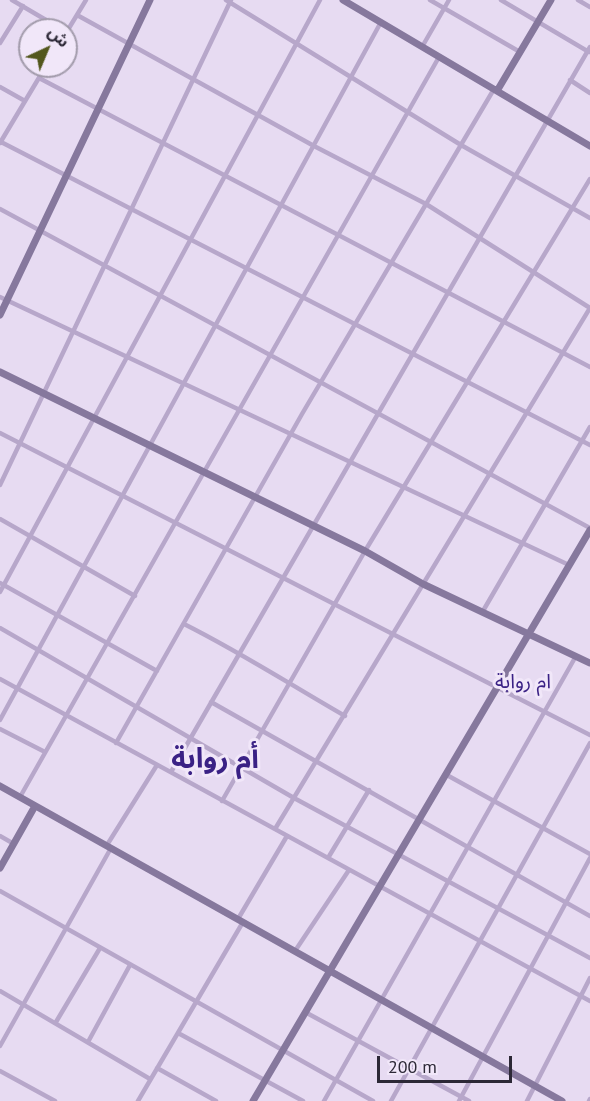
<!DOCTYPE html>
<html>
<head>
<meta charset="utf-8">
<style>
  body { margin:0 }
  #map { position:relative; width:590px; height:1101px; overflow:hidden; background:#e7dbf2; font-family:"PT Sans","Noto Sans Arabic",sans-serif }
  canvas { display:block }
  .north { position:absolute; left:18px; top:18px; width:60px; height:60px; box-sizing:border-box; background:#f1e7f9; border:2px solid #a29bab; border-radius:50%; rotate:44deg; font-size:16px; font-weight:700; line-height:24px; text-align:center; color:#2c2836 }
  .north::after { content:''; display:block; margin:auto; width:21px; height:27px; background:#53571d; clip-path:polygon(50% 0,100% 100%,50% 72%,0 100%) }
  .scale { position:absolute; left:377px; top:1056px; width:135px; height:27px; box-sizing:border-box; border:3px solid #2c2836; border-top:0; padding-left:8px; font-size:18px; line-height:21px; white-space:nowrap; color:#2c2836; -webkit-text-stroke:4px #f1e7f9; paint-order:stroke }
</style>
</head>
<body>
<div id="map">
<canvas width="590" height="1101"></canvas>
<div class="north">ش</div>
<div class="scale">200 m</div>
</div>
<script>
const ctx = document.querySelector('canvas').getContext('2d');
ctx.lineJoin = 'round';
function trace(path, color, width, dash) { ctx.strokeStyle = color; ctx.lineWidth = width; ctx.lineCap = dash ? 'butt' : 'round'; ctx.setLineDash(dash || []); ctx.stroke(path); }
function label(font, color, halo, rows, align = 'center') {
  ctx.font = font + ' "PT Sans","Noto Sans Arabic",sans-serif'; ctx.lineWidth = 6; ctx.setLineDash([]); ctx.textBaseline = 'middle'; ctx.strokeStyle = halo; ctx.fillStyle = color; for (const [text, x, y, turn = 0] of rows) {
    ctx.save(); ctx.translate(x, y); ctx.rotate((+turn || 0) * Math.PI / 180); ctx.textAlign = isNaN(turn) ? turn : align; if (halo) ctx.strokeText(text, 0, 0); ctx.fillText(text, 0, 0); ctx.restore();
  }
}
trace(new Path2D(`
  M12,0L63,30
  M226,0L461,145L590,218
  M430,0L520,52
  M501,0L589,52
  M578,0L590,7
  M77,15L314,146L426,204L590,308
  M66,33L86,0
  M0,43L23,6
  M422,47L449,0
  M39,78L590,367
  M570,80L590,93
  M0,87L25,101
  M1,142L590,445
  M0,143L46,66
  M0,209L590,528
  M0,297L569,565
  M0,433L590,735
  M0,485L231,0
  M0,519L135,596
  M0,583L157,671
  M0,592L320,0
  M483,611L590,427
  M184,624C240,652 291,685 345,716
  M0,628L294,798L590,958
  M0,679L590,1001
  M211,702L590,916
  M0,720L381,22
  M0,729L45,752
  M116,743L302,414L494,89
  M171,772L590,47
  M445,774L590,854
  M20,797L439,57
  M222,801L365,551L590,179
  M275,829L590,308
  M0,836L14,844
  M107,845L157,765
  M328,858L369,790
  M0,891L373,1101
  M238,919L287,836
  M295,951L349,870
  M0,991L150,1079
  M305,1012L469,1101
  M56,1022L100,948
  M178,1033L303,1101
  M88,1042L130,965
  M0,1046L111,848
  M157,1068L216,1101
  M0,1071L55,1101
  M138,1101L243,922
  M324,1101L576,656
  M391,1101L590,743
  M459,1101L590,858
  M527,1101L590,978
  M589,1101L590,1099`), '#b7a7ca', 4.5);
trace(new Path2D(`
  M343,0L590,146
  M497,91L551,0
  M0,315L150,0
  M0,372L365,551L423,584L590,663
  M0,786L562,1101
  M0,868L35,806
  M253,1101L590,530`), '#86789d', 7);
label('20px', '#3a2185', '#f1e7f9', [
  ["ام روابة",523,682]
]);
label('bold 28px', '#3a2185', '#f1e7f9', [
  ["أم روابة",215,760]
]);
</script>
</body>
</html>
